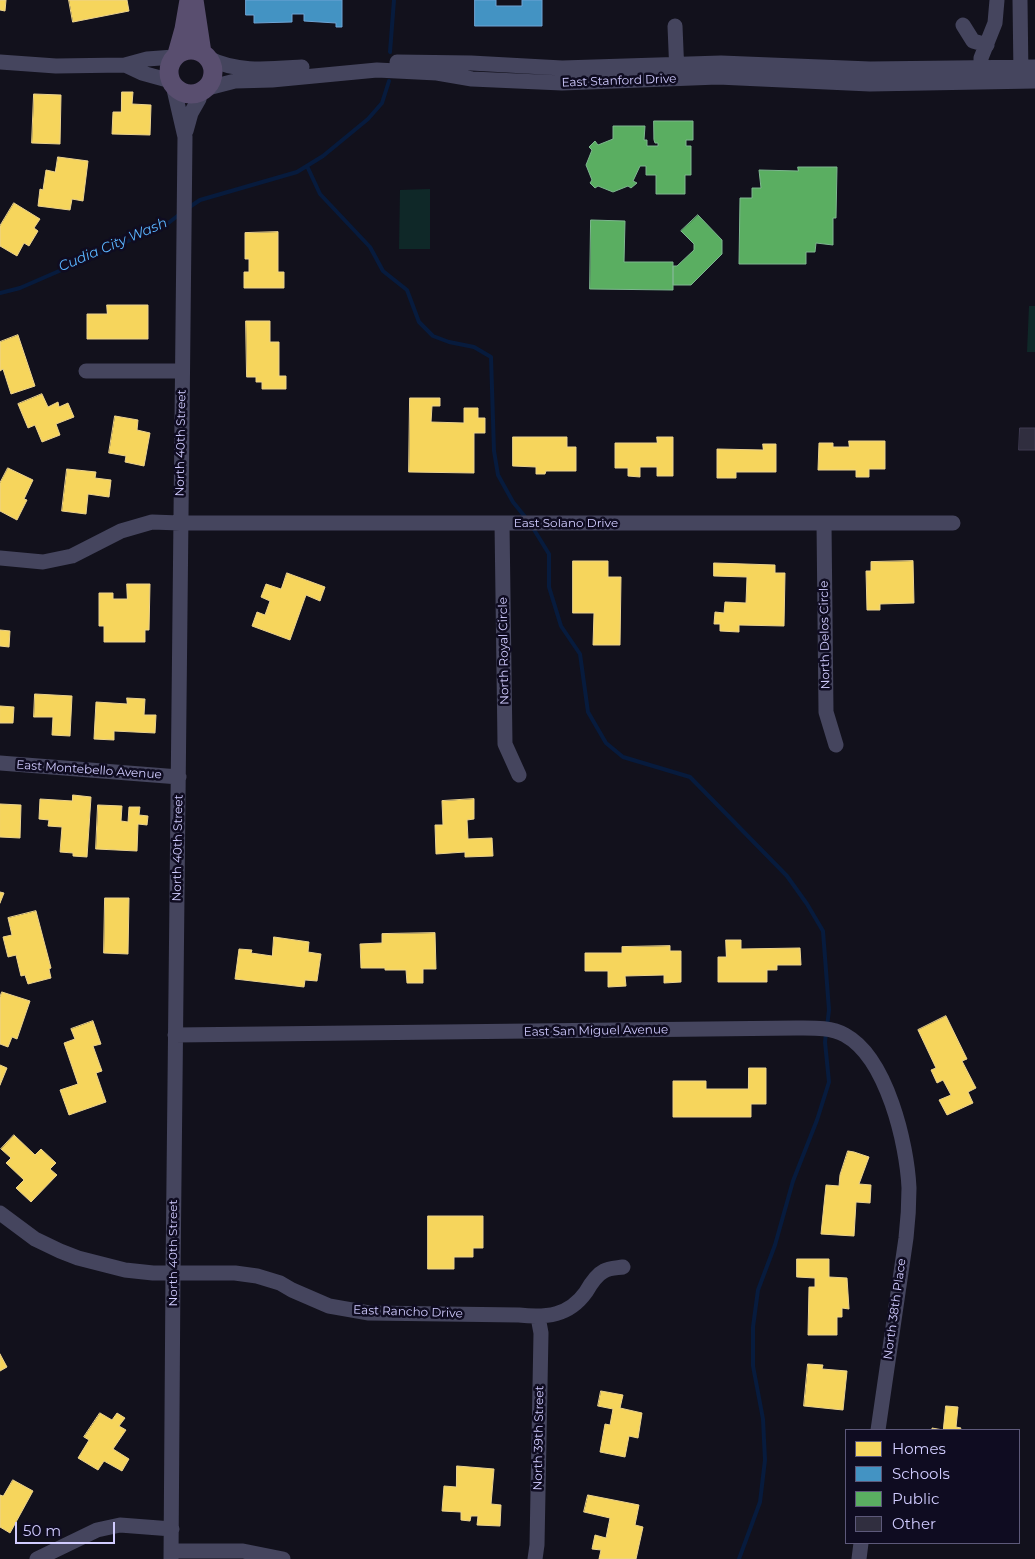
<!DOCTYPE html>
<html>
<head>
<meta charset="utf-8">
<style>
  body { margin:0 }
  #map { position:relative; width:1035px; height:1559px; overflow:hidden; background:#12111c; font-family:Montserrat,sans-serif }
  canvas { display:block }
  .legend { position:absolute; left:845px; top:1429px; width:175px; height:115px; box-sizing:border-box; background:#0f0c21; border:1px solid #5d597a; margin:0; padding:6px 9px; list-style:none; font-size:15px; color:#d1ccff }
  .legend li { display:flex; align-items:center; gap:10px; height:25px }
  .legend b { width:25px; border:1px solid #5d597a }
  .scale { position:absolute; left:15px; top:1522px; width:100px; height:22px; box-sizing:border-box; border:2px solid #d1ccff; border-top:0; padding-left:6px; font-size:15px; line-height:18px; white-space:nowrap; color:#d1ccff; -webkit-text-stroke:4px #0f0c21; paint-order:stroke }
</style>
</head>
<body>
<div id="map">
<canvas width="1035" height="1559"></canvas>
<ul class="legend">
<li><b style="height:14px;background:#f6d55c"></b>Homes</li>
<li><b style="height:14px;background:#4393c3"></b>Schools</li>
<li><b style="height:14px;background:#5aae61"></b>Public</li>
<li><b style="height:14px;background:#302e3f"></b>Other</li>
</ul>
<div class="scale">50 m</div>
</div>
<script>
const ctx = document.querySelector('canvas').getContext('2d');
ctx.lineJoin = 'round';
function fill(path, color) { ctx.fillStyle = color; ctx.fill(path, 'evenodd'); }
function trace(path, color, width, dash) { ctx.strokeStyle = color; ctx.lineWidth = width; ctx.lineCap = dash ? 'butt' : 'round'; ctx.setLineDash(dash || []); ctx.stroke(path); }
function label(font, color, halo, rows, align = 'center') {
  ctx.font = font + ' Montserrat,sans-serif'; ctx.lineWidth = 5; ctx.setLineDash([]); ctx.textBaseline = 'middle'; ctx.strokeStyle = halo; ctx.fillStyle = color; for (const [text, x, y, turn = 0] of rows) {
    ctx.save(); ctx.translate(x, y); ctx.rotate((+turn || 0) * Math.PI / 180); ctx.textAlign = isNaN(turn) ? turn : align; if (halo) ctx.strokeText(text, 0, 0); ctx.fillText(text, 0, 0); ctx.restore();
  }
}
fill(new Path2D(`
  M430,189V249H399L400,190Z
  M1029,306H1035V352H1027Z`), '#0f2828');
const homes = new Path2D(`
  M0,0H6L5,11L0,10Z
  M69,0H127L129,11L73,22Z
  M122,92H133L132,104L151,105L150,135L112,134L113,112H121Z
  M34,94L61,95L60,144L32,143Z
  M58,157L88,161L83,201L72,199L70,210L38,206L40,189L43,190L46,170L55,172Z
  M14,203L40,219L34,228L38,231L29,246L24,243L17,256L0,246V226Z
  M278,232V272H284V288H244V272H249V259H245V233Z
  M107,305H148V339H87V314H107Z
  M246,321H270V342H279V376H286V389H262V382H256V377H247Z
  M18,335L35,386L11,394L3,369L0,371V342Z
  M42,394L48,407L58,402L59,407L68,403L74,417L56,424L60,435L42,442L35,425L28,428L18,404Z
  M410,398H440V406H432L431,422L464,423V408H478V418H485V433H474V473L409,472Z
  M115,416L138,420L137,430L150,433L144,466L125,462L126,456L109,453Z
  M513,437H567V447H576V471H546L545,474H536V467L513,466Z
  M657,437H673V476H657V467H640V477L628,476V468H615V443H657Z
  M849,441H885V469H869V477H856V470H818L819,443H833V447H849Z
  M763,444H776V472H736V478H717V449L763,450Z
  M8,468L33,480L24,499L27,500L17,520L0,511V483Z
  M67,469L96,472L95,478L111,480L109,497L88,494L86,514L62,511Z
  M573,561H608V577H621L620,645H593L594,613H573Z
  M913,561L914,603L880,604V610H867L866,571H871V562Z
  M714,563L775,565V573H785L784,626L739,625V632L720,631V624H714L715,612L724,613L725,602L746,603L747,577L714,576Z
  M287,573L325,587L320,601L306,595L290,640L252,626L257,612L265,615L270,601L261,597L266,584L281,589Z
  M127,584H150L149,630H145V642H104V626H99V593H113V599H127Z
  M0,630L10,631L9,647L0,646Z
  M35,694L72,696L70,736L52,735L53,717H34Z
  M127,698L145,699L144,715H156L155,733L114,731V740L94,739L96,702L127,704Z
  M0,706L14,707L13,723H0Z
  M73,795L91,797L87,857L73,856V853L60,852L62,827L48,826L49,820L39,819L40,799L72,801Z
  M474,799V819L467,820L468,839L492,838L493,856L465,857V852L436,854L435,825H443L442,801Z
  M0,804L21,805L20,838L0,837Z
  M98,805L122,806L121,821L128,822L129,807H140L139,815L148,816L147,825L138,824L137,851L96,849Z
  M0,892L4,893L0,903Z
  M105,898H129L128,954L104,953Z
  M36,911L51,968L49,969L51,978L28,984L25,975L21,976L16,955L8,957L3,937L12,935L8,918Z
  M435,933L436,969H423V983H407L406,970H385V968H361L360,944L382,943V934Z
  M274,937L309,942L308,952L321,954L317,981L305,980L304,987L235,979L239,949L252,950L251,953L272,956Z
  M726,940H741V949L800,948L801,965H777V970H767V982H718V957H726Z
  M670,946V951H681V982L664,983V975L625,976L626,986L608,987V971H585V953H622V947Z
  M2,992L30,1001L17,1039L12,1037L8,1047L0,1044V997Z
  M946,1016L967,1059L962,1061L976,1088L968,1092L973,1103L947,1115L939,1100L951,1095L943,1080L937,1083L931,1070L936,1068L918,1030Z
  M93,1021L101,1044L93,1046L102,1071L96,1073L106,1102L69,1115L60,1090L78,1084L64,1043L75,1039L71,1029Z
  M0,1065L7,1068L0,1085Z
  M749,1068H766V1104H751V1117H673V1081H706V1089H748Z
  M14,1135L35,1155L41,1149L56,1163L50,1169L57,1175L31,1202L16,1188L24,1180L6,1163L11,1158L1,1149Z
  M848,1151L854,1152L869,1157L859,1184L871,1185L870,1203L856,1202L854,1236L821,1234L826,1185L839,1186L840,1175Z
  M428,1216H483V1248H473V1257H454V1269H428Z
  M797,1259H829V1277L847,1278L849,1309L842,1308V1317H837V1335H808L809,1287H815V1278L797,1277Z
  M0,1354L7,1367L0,1371Z
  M808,1364L823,1365L822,1369L847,1371L843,1410L804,1406Z
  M601,1391L623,1395L620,1408L642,1413L638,1438L629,1436L625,1457L600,1452L605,1424L610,1425L613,1409L598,1406Z
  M946,1406L958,1407L956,1427L961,1428L960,1430H932V1428L943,1430Z
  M100,1413L112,1420L117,1413L125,1418L119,1426L126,1430L113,1449L129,1459L122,1471L104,1461L98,1470L78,1458L89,1440L84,1437Z
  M457,1466L494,1469L491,1504L501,1505L500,1526L477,1525L478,1516H471L470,1521L461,1520V1512L442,1511L444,1486L456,1487Z
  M13,1480L33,1491L10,1533L0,1527V1495L3,1496Z
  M588,1495L639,1505L635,1525L643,1527L636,1559H599L601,1550L592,1549L595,1535L606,1538L610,1518L584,1512Z`);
fill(homes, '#f6d55c');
trace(homes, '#ebd28d', 1);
const schools = new Path2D(`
  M246,0H342V27H336V23L304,21V14H292V22L254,23V15H246Z
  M475,0H496V6H522V0H542V26H475Z`);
fill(schools, '#4393c3');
trace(schools, '#6ea4d5', 1);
const public = new Path2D(`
  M654,121H693V140H686V146H691V175H685V194H656V175H646V166H640L633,181L637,183L631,188L628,186L613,192L598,186L595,188L590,183L592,180L586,165L592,150L589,147L595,141L598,145L613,139V126H645L644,140H647V146H658V143H655L654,140Z
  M798,167H837L836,218H833V245L816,243L815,252H806V264H739L740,198H752V188H761L759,170L798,171Z
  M698,215L722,240V254L691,285H673V266H677L694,250V244L681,231Z
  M591,220L625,221L624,262H673V290L590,289Z`);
fill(public, '#5aae61');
trace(public, '#7eb790', 1);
trace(new Path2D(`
  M390,52L394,0
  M307,166L320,194L370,247L383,271L407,290L419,322L433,336L449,342L474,347L491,357L494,451L498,475L513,502L526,518
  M188,208L200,200L297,172L323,156L368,119L382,103L389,81
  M0,293L20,288L167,224L180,214
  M533,528L549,554V587L561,626L580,654L588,712L606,743L623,757L690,777L787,876L807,904L823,931L829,1010L827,1027
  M739,1559L760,1502L765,1460L763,1419L753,1366V1327L758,1290L775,1245L793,1181L817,1120L829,1082L825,1042L826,1034`), '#071b3d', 4);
const building = new Path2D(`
  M1020,428H1035V450H1019Z`);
fill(building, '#302e3f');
trace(building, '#3e3a51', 1);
trace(new Path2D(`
  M1020,0L1021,76
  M963,25L973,41L987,45
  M675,26L677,74
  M208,58C237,73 270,69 302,67
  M0,62L56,66L125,65L147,59L174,57
  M397,62L471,63L562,68L721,63L870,69L1035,67
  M125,65L142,73L171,81
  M981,76V58L995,23L997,0
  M204,89L235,81L272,80L377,70L437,73L472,79L562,83L718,77L870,84L1035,81
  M186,131L191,113L199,99L201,91
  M86,371H182
  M502,523L505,744L519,775
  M824,523L826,712L836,745
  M0,558L43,562L72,556L121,531L152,522L180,523H953
  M0,763L179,777
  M175,1035L796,1028C812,1028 831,1027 845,1035C887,1058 907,1144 909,1188C909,1205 908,1221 906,1238L878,1430
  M0,1213L35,1239L60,1251L78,1258L125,1270L153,1273H235L257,1276L280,1283L292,1290L329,1306L369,1313L519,1315C546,1318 569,1316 586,1292C590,1285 596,1275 604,1271C609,1268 617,1268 623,1267
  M171,1551H243L283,1559
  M37,1559L97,1530L120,1525L172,1529
  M171,1559L173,1272L185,137L173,85
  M535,1559L537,1545L541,1333L538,1317
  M859,1559L861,1543`), '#45455e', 15);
trace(new Path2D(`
  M194,0L202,53
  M169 72a22 22 0 1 1 44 0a22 22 0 1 1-44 0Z
  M177,54L184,29L189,0`), '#594e6f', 19);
label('12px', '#d1ccff', '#0f0c21', [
  ["East Stanford Drive",619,81,-2],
  ["North 40th Street",181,443,-89],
  ["East Solano Drive",566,523],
  ["North Delos Circle",825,635,-91],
  ["North Royal Circle",504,651,-91],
  ["East Montebello Avenue",89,770,4],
  ["North 40th Street",178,848,-89],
  ["East San Miguel Avenue",596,1031,-1],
  ["North 40th Street",173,1253,-90],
  ["North 38th Place",895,1309,-82],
  ["East Rancho Drive",408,1312,2],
  ["North 39th Street",539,1438,-89]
]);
label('italic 14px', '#5ab5ff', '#0f0c21', [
  ["Cudia City Wash",113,245,-23]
]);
</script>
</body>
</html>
